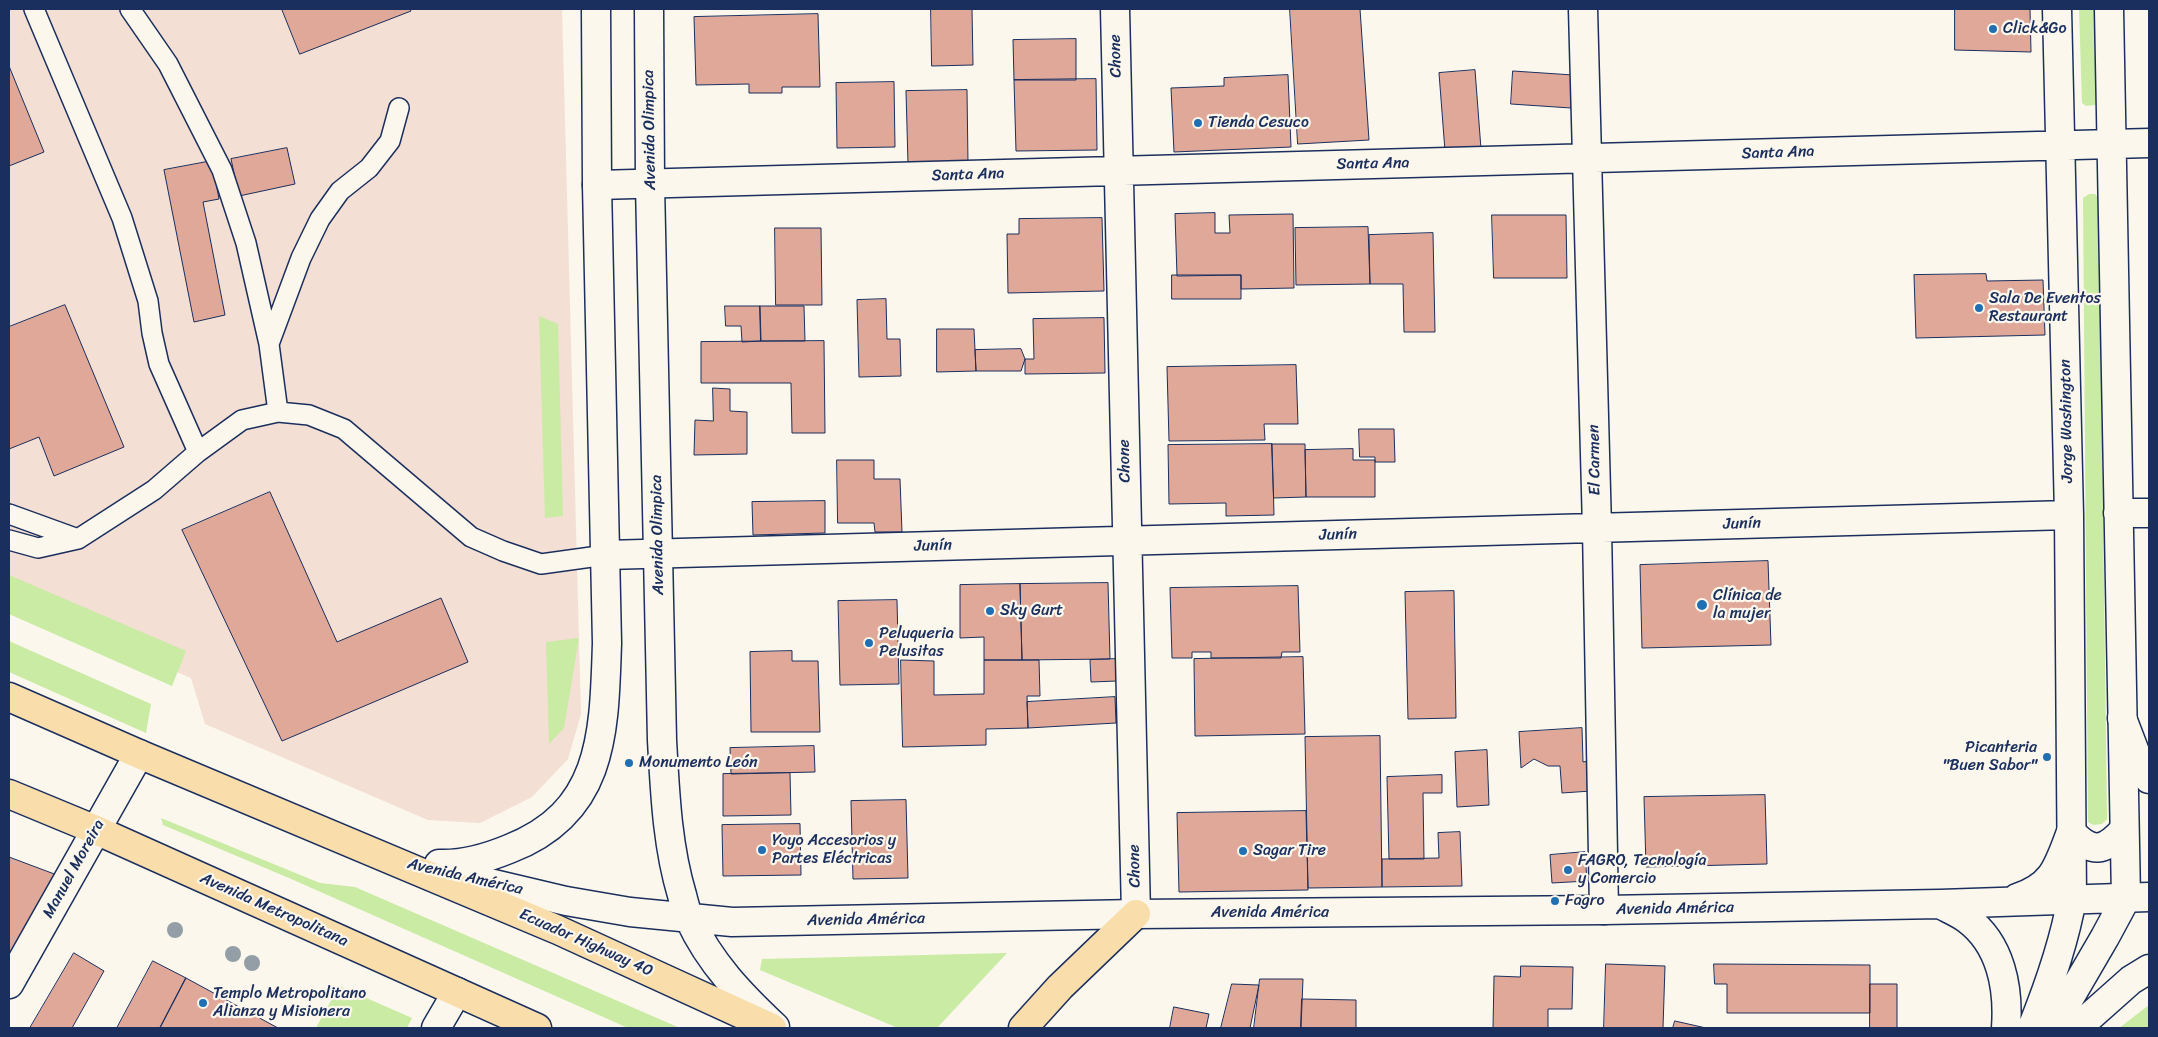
<!DOCTYPE html>
<html>
<head>
<meta charset="utf-8">
<style>
  body { margin:0 }
  #map { position:relative; width:2158px; height:1037px; overflow:hidden; background:#fbf7ec; font-family:Sriracha,sans-serif }
  canvas { display:block }
  .frame { position:absolute; inset:0; border:10px solid #1b2f5e; pointer-events:none }
</style>
</head>
<body>
<div id="map">
<canvas width="2158" height="1037"></canvas>
<div class="frame"></div>
</div>
<script>
const ctx = document.querySelector('canvas').getContext('2d');
ctx.lineJoin = 'round';
function fill(path, color) { ctx.fillStyle = color; ctx.fill(path, 'evenodd'); }
function trace(path, color, width, dash) { ctx.strokeStyle = color; ctx.lineWidth = width; ctx.lineCap = dash ? 'butt' : 'round'; ctx.setLineDash(dash || []); ctx.stroke(path); }
function label(font, color, halo, rows, align = 'center') {
  ctx.font = font + ' Sriracha,sans-serif'; ctx.lineWidth = 4.5; ctx.setLineDash([]); ctx.textBaseline = 'middle'; ctx.strokeStyle = halo; ctx.fillStyle = color; for (const [text, x, y, turn = 0] of rows) {
    ctx.save(); ctx.translate(x, y); ctx.rotate((+turn || 0) * Math.PI / 180); ctx.textAlign = isNaN(turn) ? turn : align; if (halo) ctx.strokeText(text, 0, 0); ctx.fillText(text, 0, 0); ctx.restore();
  }
}
fill(new Path2D(`
  M9,9H562L581,714L568,759L532,797L480,823L428,820L205,724L191,678L9,600Z`), '#f3dfd3');
fill(new Path2D(`
  M2079,9H2097L2100,101L2095,105L2086,106L2082,103Z
  M2089,194H2095L2099,198L2107,819L2102,824L2093,825L2088,822L2083,198Z
  M539,316L558,324L563,516L545,518Z
  M9,575L186,651L172,686L9,614Z
  M579,638L564,728L549,744L546,642Z
  M9,641L151,704L146,733L9,672Z
  M161,818L320,883L355,887L680,1028H628L289,878L163,825Z
  M1007,953L937,1028H898L760,970L762,959Z
  M339,986L412,1018L407,1028H316Z
  M2149,1005V1028H2119Z`), '#c9eba4');
const building = new Path2D(`
  M282,9H410L411,11L300,54Z
  M931,9H972L973,65L932,66Z
  M1290,9H1360L1369,140L1298,144Z
  M1955,9H2030L2031,52L1955,50Z
  M818,14L820,87H782V93H749V84L696,85L694,17Z
  M1076,39V80H1014L1013,40Z
  M9,66L44,152L9,166Z
  M1475,70L1481,149L1445,151L1439,73Z
  M1513,71L1573,75L1571,108L1511,104Z
  M1288,75L1291,147L1174,152L1171,88L1224,86V78Z
  M1096,79L1097,150L1016,151L1014,80Z
  M894,82L895,147L837,148L836,83Z
  M967,90L968,163L908,164L906,91Z
  M287,148L295,184L239,196L231,159Z
  M212,161L219,199L203,202L225,315L194,322L164,170Z
  M1215,213V233H1230L1229,215L1293,214L1294,288L1241,289V275L1177,276L1175,214Z
  M1492,215H1566L1567,278H1494Z
  M1102,218L1104,291L1008,293L1007,234H1019V219Z
  M1368,227L1370,284L1296,285L1295,228Z
  M775,228H821L822,305H776Z
  M1433,233L1435,332H1404L1403,284H1370L1369,235Z
  M1986,274L1987,281L2043,280L2045,335L1916,338L1914,275Z
  M1172,275H1241V299H1172Z
  M886,299L887,339H900L901,376L859,377L857,300Z
  M65,305L124,447L54,476L39,437L9,449V327Z
  M725,306H760L761,341L742,342L741,326H726Z
  M760,306H804L805,341H761Z
  M1104,318L1105,373L1025,374V359H1034L1033,319Z
  M937,329H974L976,371L937,372Z
  M824,341L825,433H792L791,383H701V342Z
  M1021,349L1025,359L1021,371H976L975,350Z
  M1296,365L1298,424H1264L1265,440L1169,441L1167,367Z
  M713,388L730,389V411L747,412V454L694,455L695,420L713,421Z
  M1359,429H1394L1395,462H1375V457H1360Z
  M1272,444H1305L1306,497L1274,498Z
  M1272,444L1274,515L1226,516V503L1169,504L1168,445Z
  M1353,449V460H1375V497H1306L1305,450Z
  M837,460H874V479H900L902,532H875L874,523H838Z
  M270,492L337,642L441,598L468,662L282,741L182,530Z
  M825,501V533L753,535L752,502Z
  M1768,561L1771,645L1642,648L1640,565Z
  M1108,583L1110,659L1022,660L1020,584Z
  M1020,584L1022,660H984V637L960,638V585Z
  M1298,586L1300,652H1282L1281,658H1211V652H1192V658H1172L1170,588Z
  M1454,591L1456,718L1408,719L1405,592Z
  M897,600L899,684L840,685L838,601Z
  M792,651V661H818L820,732H751L750,652Z
  M1303,657L1305,734L1195,736L1194,659Z
  M1116,659L1117,681L1091,682L1090,660Z
  M901,660L934,661V695L984,694V660H1039L1040,696H1027L1028,728L986,729V745L903,747Z
  M1115,697L1116,723L1028,728L1027,702Z
  M1582,728L1583,762L1589,761L1591,791L1562,793L1560,766H1548L1534,759L1521,768L1519,732Z
  M1380,736L1382,887L1308,888L1305,737Z
  M814,746L815,772L731,774L730,748Z
  M1487,750L1489,805L1457,807L1455,752Z
  M790,773L791,815L723,816V774Z
  M1442,775V793H1423L1424,859H1389L1387,777Z
  M1765,795L1767,864L1646,867L1644,797Z
  M906,800L908,878L853,879L851,801Z
  M1306,811L1308,890L1179,892L1177,813Z
  M800,824L801,875L723,876L722,825Z
  M1460,832L1462,886L1382,887V859L1439,858L1438,833Z
  M1585,852L1587,881L1552,883L1550,855Z
  M9,857L57,875L9,959Z
  M74,953L104,971L72,1028H30Z
  M153,961L186,978L160,1028H117Z
  M1606,964L1665,966L1663,1028H1604Z
  M1714,964L1870,965V1013H1727V984H1715Z
  M1521,966L1573,967L1572,1009H1548V1028H1493L1494,976L1520,977Z
  M186,978L278,1028H160Z
  M1260,979H1303L1301,1028H1254Z
  M1232,984L1259,985L1250,1028H1221Z
  M1870,984H1897V1028H1870Z
  M1302,999L1356,1000V1028H1301Z
  M1174,1007L1209,1014L1206,1028H1170Z
  M1675,1021L1706,1028H1673Z`);
fill(building, '#e0a899');
trace(building, '#1b2f5e', 1);
const service = new Path2D(`
  M34,9L122,218L148,301L152,333L159,364L198,452
  M130,9L168,64L222,170L246,243L269,344L278,412
  M269,344L301,258L320,219L340,191L369,168L390,141L399,108
  M9,514L78,539
  M9,540L38,548L78,539L154,490L198,452L242,420L278,412L309,415L344,429L471,537L503,551L541,564L606,555`);
const minor = new Path2D(`
  M1115,9L1136,914
  M1583,9L1597,528L1604,910
  M2057,9L2069,515L2072,898
  M2109,9L2126,898
  M597,185L2149,143
  M2118,513H2149
  M606,555L2069,515
  M9,984L139,754
  M436,1028L457,992`);
const tertiary = new Path2D(`
  M649,9L650,184L662,740C665,792 667,845 682,895C684,903 686,912 690,920C710,963 741,995 775,1027
  M2122,718L2135,752L2149,779
  M439,864C463,865 487,858 509,849C605,812 604,731 607,643L597,185L596,9
  M435,870L566,901L630,912L732,922L1136,914L1604,910L1940,904L2149,897
  M2017,898C2054,886 2058,866 2071,832C2092,854 2104,852 2124,830
  M1940,904C1949,909 1959,913 1967,919C2001,944 2009,988 2006,1028
  M2032,1028C2049,986 2064,944 2072,898
  M2052,1028L2105,937L2126,898
  M2077,1028L2131,980L2149,969`);
const trunk = new Path2D(`
  M9,697L139,754L558,930L772,1028
  M9,794L96,830L537,1028
  M1023,1028L1060,987L1136,914`);
trace(service, '#1b2f5e', 22);
trace(minor, '#1b2f5e', 31);
trace(tertiary, '#1b2f5e', 31);
trace(trunk, '#1b2f5e', 31);
trace(service, '#fbf7ec', 19);
trace(minor, '#fbf7ec', 28);
trace(tertiary, '#fbf7ec', 28);
trace(trunk, '#f9ddab', 28);
ctx.fillStyle = '#939ea6';
for (const [x, y] of [
  [175,930],
  [233,954],
  [252,963]
]) { ctx.beginPath(); ctx.arc(x, y, 8, 0, 2 * Math.PI); ctx.fill(); }
for (const [x, y, r, color] of [
  [1993,29,5,"#1f6fb2"],
  [1198,123,5,"#1f6fb2"],
  [1979,308,5,"#1f6fb2"],
  [1702,605,6,"#1f6fb2"],
  [990,611,5,"#1f6fb2"],
  [869,643,5,"#1f6fb2"],
  [2047,757,5,"#1f6fb2"],
  [629,763,5,"#1f6fb2"],
  [762,850,5,"#1f6fb2"],
  [1243,851,5,"#1f6fb2"],
  [1568,870,5,"#1f6fb2"],
  [1555,901,5,"#1f6fb2"],
  [203,1003,5,"#1f6fb2"]
]) { const dot = new Path2D(); dot.arc(x, y, r, 0, 2 * Math.PI); ctx.fillStyle = color; ctx.fill(dot); trace(dot, '#fbf7ec', 2); }
label('16px', '#1b2f5e', '#fbf7ec', [
  ["Click&Go",2003,29],
  ["Tienda Cesuco",1208,123],
  ["Sala De Eventos",1989,299],
  ["Restaurant",1989,317],
  ["Clínica de",1713,596],
  ["la mujer",1713,614],
  ["Sky Gurt",1000,611],
  ["Peluqueria",879,634],
  ["Pelusitas",879,652],
  ["Picanteria",2037,748,"right"],
  ["\"Buen Sabor\"",2037,766,"right"],
  ["Monumento León",639,763],
  ["Yoyo Accesorios y",772,841],
  ["Partes Eléctricas",772,859],
  ["Sagar Tire",1253,851],
  ["FAGRO, Tecnología",1578,861],
  ["y Comercio",1578,879],
  ["Fagro",1565,901],
  ["Templo Metropolitano",213,994],
  ["Alianza y Misionera",213,1012]
], 'left');
label('16px', '#1b2f5e', '#fbf7ec', [
  ["Chone",1116,56,-91],
  ["Avenida Olimpica",650,130,-91],
  ["Santa Ana",1778,153,-2],
  ["Santa Ana",1373,164,-1],
  ["Santa Ana",968,175,-2],
  ["Jorge Washington",2067,421,-91],
  ["El Carmen",1595,460,-91],
  ["Chone",1125,461,-91],
  ["Junín",1742,524,-2],
  ["Avenida Olimpica",658,535,-91],
  ["Junín",1338,535,-2],
  ["Junín",933,546,-2],
  ["Chone",1135,866,-91],
  ["Manuel Moreira",74,869,-61],
  ["Avenida América",465,877,13],
  ["Avenida América",1675,909,-1],
  ["Avenida Metropolitana",274,910,24],
  ["Avenida América",1270,913],
  ["Avenida América",866,920,-1],
  ["Ecuador Highway 40",586,943,24]
]);
</script>
</body>
</html>
